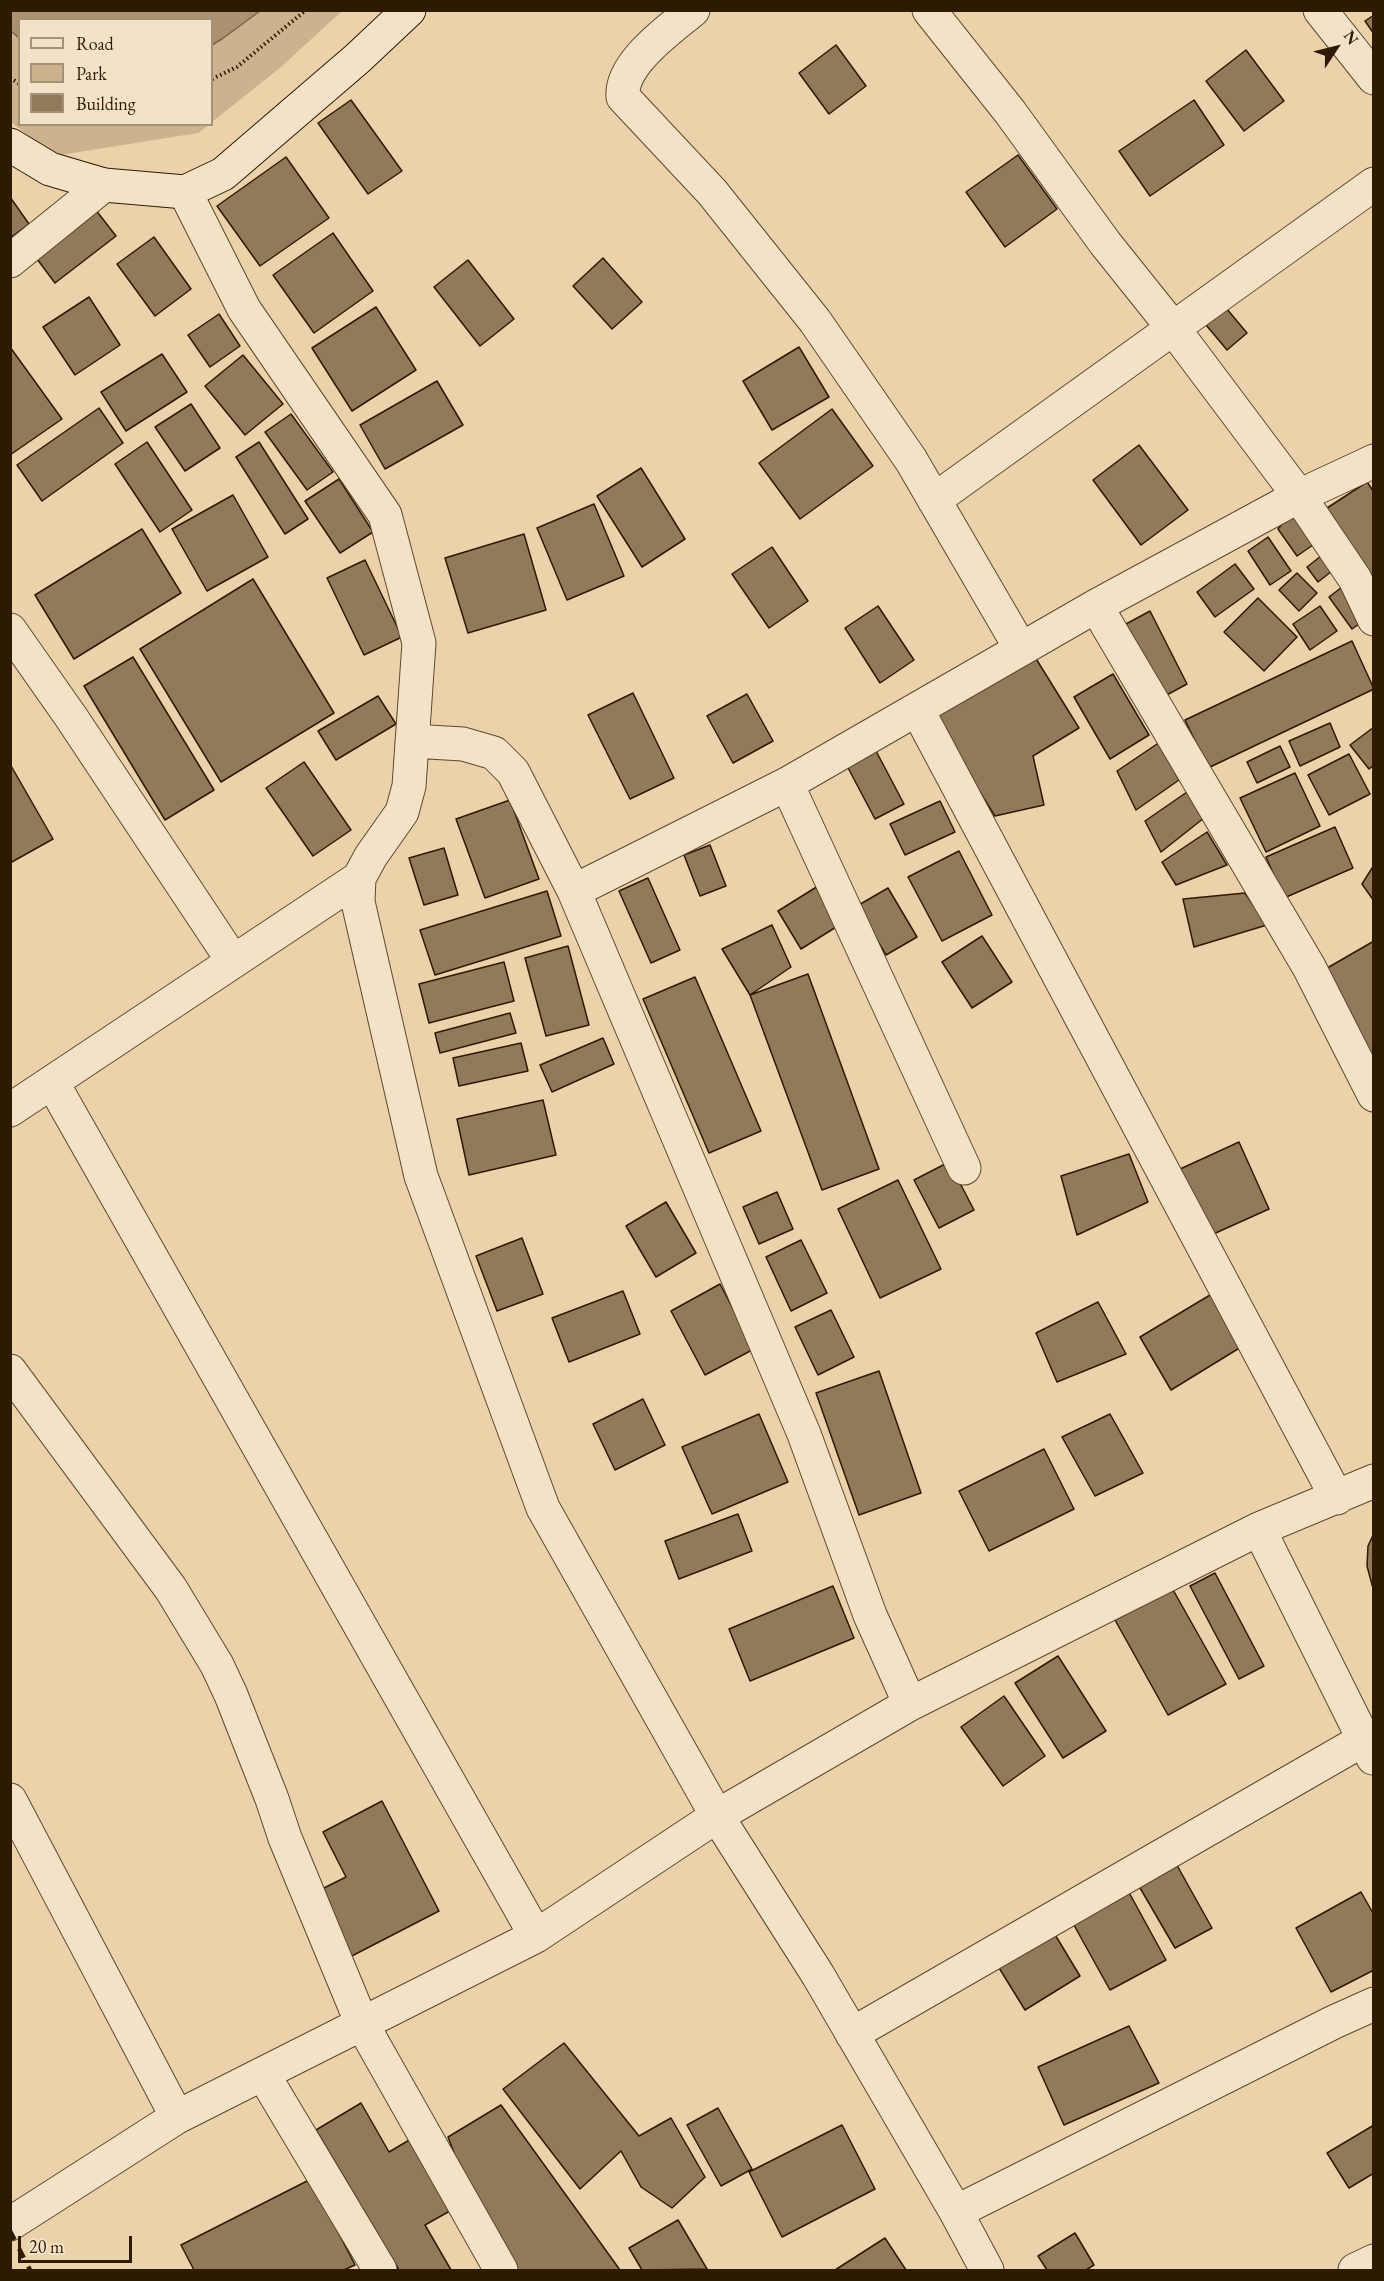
<!DOCTYPE html>
<html>
<head>
<meta charset="utf-8">
<style>
  body { margin:0 }
  #map { position:relative; width:1384px; height:2281px; overflow:hidden; background:#ecd2ab; font-family:"EB Garamond",serif }
  canvas { display:block }
  .frame { position:absolute; inset:0; border:12px solid #2e1a01; pointer-events:none }
  .legend { position:absolute; left:18px; top:18px; width:195px; height:108px; box-sizing:border-box; background:#f3e2c8; border:2px solid #a49278; margin:0; padding:8px 10px; list-style:none; font-size:18px; color:#2e1a01 }
  .legend li { display:flex; align-items:center; gap:12px; height:30px }
  .legend b { width:30px; border:2px solid #a49278 }
  .north { position:absolute; left:1306px; top:18px; width:60px; height:60px; -webkit-text-stroke:4px #f3e2c8; paint-order:stroke; rotate:55deg; font-size:16px; font-weight:700; line-height:24px; text-align:center; color:#2e1a01 }
  .north::after { content:''; display:block; margin:auto; width:21px; height:27px; background:#2e1a01; clip-path:polygon(50% 0,100% 100%,50% 72%,0 100%) }
  .scale { position:absolute; left:18px; top:2236px; width:114px; height:27px; box-sizing:border-box; border:3px solid #2e1a01; border-top:0; padding-left:8px; font-size:18px; line-height:21px; white-space:nowrap; color:#2e1a01; -webkit-text-stroke:4px #f3e2c8; paint-order:stroke }
</style>
</head>
<body>
<div id="map">
<canvas width="1384" height="2281"></canvas>
<div class="frame"></div>
<ul class="legend">
<li><b style="height:8px;background:#f3e2c8"></b>Road</li>
<li><b style="height:16px;background:#ccb38e"></b>Park</li>
<li><b style="height:16px;background:#917a59"></b>Building</li>
</ul>
<div class="north">N</div>
<div class="scale">20 m</div>
</div>
<script>
const ctx = document.querySelector('canvas').getContext('2d');
ctx.lineJoin = 'round';
function fill(path, color) { ctx.fillStyle = color; ctx.fill(path, 'evenodd'); }
function trace(path, color, width, dash) { ctx.strokeStyle = color; ctx.lineWidth = width; ctx.lineCap = dash ? 'butt' : 'round'; ctx.setLineDash(dash || []); ctx.stroke(path); }
fill(new Path2D(`
  M10,11H342L281,67L212,122V20H20V124L209,125L198,133L54,156L11,122Z`), '#ccb38e');
const water = new Path2D(`
  M10,11L11,10L260,11L222,39L212,45V20H20L19,38L11,31Z`);
fill(water, '#ab9371');
trace(water, '#796344', 1.5);
const building = new Path2D(`
  M1374,15V34L1365,21Z
  M836,45L866,86L829,114L799,73Z
  M1246,50L1284,101L1244,131L1206,81Z
  M351,100L402,171L368,194L318,123Z
  M1194,100L1224,145L1150,196L1119,151Z
  M1018,155L1057,209L1005,247L966,192Z
  M286,157L329,218L260,266L217,206Z
  M10,197L29,224L10,238Z
  M95,209L116,236L55,283L34,255Z
  M333,233L373,291L314,333L273,275Z
  M154,237L191,289L155,316L117,264Z
  M603,258L642,302L612,329L573,286Z
  M468,260L514,319L480,346L434,287Z
  M89,297L120,345L75,375L43,327Z
  M1221,302L1247,333L1227,350L1201,319Z
  M376,307L416,370L352,411L312,348Z
  M219,314L240,346L210,367L188,335Z
  M10,347L62,419L10,455Z
  M799,347L829,397L772,430L743,381Z
  M162,354L187,392L126,431L101,392Z
  M243,355L283,404L245,435L205,386Z
  M437,381L463,425L385,469L360,425Z
  M191,404L220,448L185,471L155,427Z
  M99,408L123,443L42,501L17,465Z
  M832,409L873,466L800,519L759,463Z
  M291,414L333,472L307,490L265,432Z
  M147,442L192,510L160,532L115,464Z
  M259,442L308,519L285,534L236,457Z
  M1139,445L1188,510L1141,545L1093,480Z
  M641,468L685,539L642,567L597,496Z
  M339,479L373,532L340,553L305,501Z
  M1367,482L1374,492V584L1324,510Z
  M233,495L268,557L207,591L172,529Z
  M594,504L624,576L567,600L537,528Z
  M1291,513L1313,545L1297,556L1278,529Z
  M142,529L181,593L74,659L35,595Z
  M524,534L546,610L468,633L445,558Z
  M1268,537L1291,571L1270,585L1248,551Z
  M772,547L808,601L769,628L732,574Z
  M1321,556L1332,571L1318,582L1307,567Z
  M365,560L402,637L364,655L327,578Z
  M1235,564L1254,589L1215,617L1197,592Z
  M1297,573L1317,593L1299,611L1279,590Z
  M253,579L334,713L221,782L140,649Z
  M1342,587L1366,619L1352,629L1329,597Z
  M1258,598L1297,637L1264,671L1224,632Z
  M878,606L914,660L880,683L845,628Z
  M1320,606L1337,631L1310,650L1293,624Z
  M1150,611L1187,684L1163,697L1126,624Z
  M1352,641L1374,689L1208,768L1185,720Z
  M1030,649L1079,728L1033,756L1044,805L995,816L929,712Z
  M133,657L214,790L165,820L84,686Z
  M1113,674L1149,735L1110,759L1074,697Z
  M633,693L674,778L630,799L588,715Z
  M747,694L773,741L733,763L707,716Z
  M378,696L396,724L336,760L318,731Z
  M1330,723L1340,747L1300,766L1289,741Z
  M1374,727V765L1369,769L1350,745Z
  M1160,742L1179,780L1136,810L1117,771Z
  M1280,746L1290,767L1257,783L1247,762Z
  M875,749L904,804L875,819L846,764Z
  M1349,754L1370,794L1329,815L1308,775Z
  M304,762L351,830L313,856L266,788Z
  M10,764L53,839L10,863Z
  M1295,773L1320,826L1266,852L1240,798Z
  M1187,792L1204,818L1161,852L1145,821Z
  M510,800L539,879L485,898L456,819Z
  M940,801L955,832L905,855L890,824Z
  M1335,827L1353,868L1284,898L1266,857Z
  M1207,832L1227,865L1176,885L1162,862Z
  M710,845L726,886L700,896L684,855Z
  M444,848L458,895L424,905L409,858Z
  M959,851L992,915L942,941L908,877Z
  M1374,865V901L1362,884Z
  M648,878L680,950L651,963L619,891Z
  M818,886L841,924L801,949L778,911Z
  M888,888L917,937L886,955L857,906Z
  M547,891L561,936L435,975L420,930Z
  M1245,893L1267,925L1194,947L1183,899Z
  M772,925L791,967L750,995L722,949Z
  M982,936L1012,982L972,1008L942,962Z
  M1374,941V1059L1322,971Z
  M568,946L589,1025L546,1036L525,958Z
  M504,962L514,1001L429,1023L419,984Z
  M808,974L879,1169L822,1190L750,995Z
  M695,977L761,1131L709,1153L643,999Z
  M510,1013L516,1033L440,1053L435,1033Z
  M603,1038L614,1064L552,1092L540,1065Z
  M521,1043L528,1071L459,1086L453,1058Z
  M543,1100L556,1155L469,1175L457,1119Z
  M1239,1142L1269,1209L1209,1236L1178,1170Z
  M1129,1154L1148,1202L1077,1235L1061,1176Z
  M949,1162L974,1210L939,1228L914,1180Z
  M898,1180L941,1269L880,1298L838,1209Z
  M777,1192L793,1229L759,1244L743,1207Z
  M666,1202L696,1253L656,1277L626,1226Z
  M522,1238L543,1294L497,1311L476,1256Z
  M801,1240L827,1293L791,1311L766,1257Z
  M720,1284L754,1349L705,1375L671,1311Z
  M623,1291L640,1334L569,1362L552,1318Z
  M1215,1292L1246,1344L1171,1390L1140,1337Z
  M1098,1302L1126,1354L1057,1382L1036,1333Z
  M831,1310L854,1357L818,1375L795,1327Z
  M879,1371L921,1493L859,1515L816,1393Z
  M643,1399L665,1445L615,1470L593,1424Z
  M759,1414L788,1482L712,1514L682,1447Z
  M1110,1414L1143,1473L1095,1496L1062,1437Z
  M1044,1449L1074,1509L989,1551L959,1491Z
  M738,1514L752,1551L679,1579L665,1541Z
  M1374,1533V1592L1367,1566L1368,1546Z
  M1215,1573L1264,1666L1239,1679L1190,1586Z
  M833,1586L854,1638L750,1681L729,1629Z
  M1172,1588L1226,1684L1168,1715L1115,1620Z
  M1058,1656L1106,1731L1063,1758L1015,1683Z
  M1004,1696L1045,1756L1003,1786L961,1727Z
  M382,1801L439,1911L344,1960L310,1895L346,1877L323,1832Z
  M1174,1860L1212,1928L1175,1948L1136,1881Z
  M1126,1887L1166,1960L1110,1990L1070,1918Z
  M1361,1892L1374,1915V1970L1331,1992L1296,1928Z
  M1051,1928L1080,1976L1025,2010L996,1963Z
  M1129,2026L1159,2083L1064,2125L1038,2067Z
  M564,2043L639,2136L671,2118L705,2177L672,2208L641,2187L621,2151L580,2189L503,2089Z
  M361,2103L389,2152L416,2136L457,2207L425,2225L451,2270H399L316,2130Z
  M501,2105L620,2270H511L475,2208L448,2137Z
  M718,2108L752,2169L721,2186L687,2125Z
  M842,2125L875,2189L782,2237L749,2172Z
  M1374,2125V2173L1349,2188L1327,2153Z
  M311,2179L355,2265L344,2270H194L181,2245Z
  M678,2220L707,2269L642,2270L629,2248Z
  M1075,2233L1094,2265L1086,2270H1047L1038,2256Z
  M885,2238L906,2270H835Z`);
fill(building, '#917a59');
trace(building, '#2e1a01', 1.5);
const minor = new Path2D(`
  M693,10C669,30 620,64 623,97L712,192L815,321L911,460L1021,649
  M929,10L1010,112L1105,243L1173,328L1299,496L1355,579L1374,619
  M1320,10L1374,78
  M185,192L244,309L385,515L419,643L409,786L402,812L371,856L359,878L358,902L421,1176L543,1508L717,1816L818,1975L956,2212L987,2270
  M10,261L104,185
  M934,500L1374,184
  M1096,606L1309,967L1374,1095
  M10,630L71,717L233,961
  M917,709L1337,1498
  M412,741L463,744L494,753L513,772L574,891L804,1434L870,1615L910,1704
  M787,784L964,1168
  M574,891L787,784L1096,606L1299,496L1374,461
  M52,1082L536,1936
  M10,1110L359,878
  M10,1371L171,1589L217,1665L231,1695L272,1799L285,1838L362,2024L501,2270
  M1259,1529L1373,1758
  M10,1800L177,2117
  M852,2034L1363,1740
  M263,2074L380,2270
  M956,2212L1334,2022L1374,2004
  M10,2224L177,2117L536,1936L717,1816L910,1704L1259,1529L1374,1481
  M1355,2270L1374,2261`);
const secondary = new Path2D(`
  M10,145L50,169L104,185L185,192L223,174L358,58L409,10`);
trace(minor, '#5e482c', 35);
trace(secondary, '#2e1a01', 35);
trace(new Path2D(`
  M10,78L20,84
  M212,79L237,67L306,10`), '#2e1a01', 4, [1.5, 3]);
trace(minor, '#f3e2c8', 33);
trace(secondary, '#f3e2c8', 33);
trace(new Path2D(`
  M10,2231L30,2270`), '#2e1a01', 4.5, [10, 10]);
</script>
</body>
</html>
